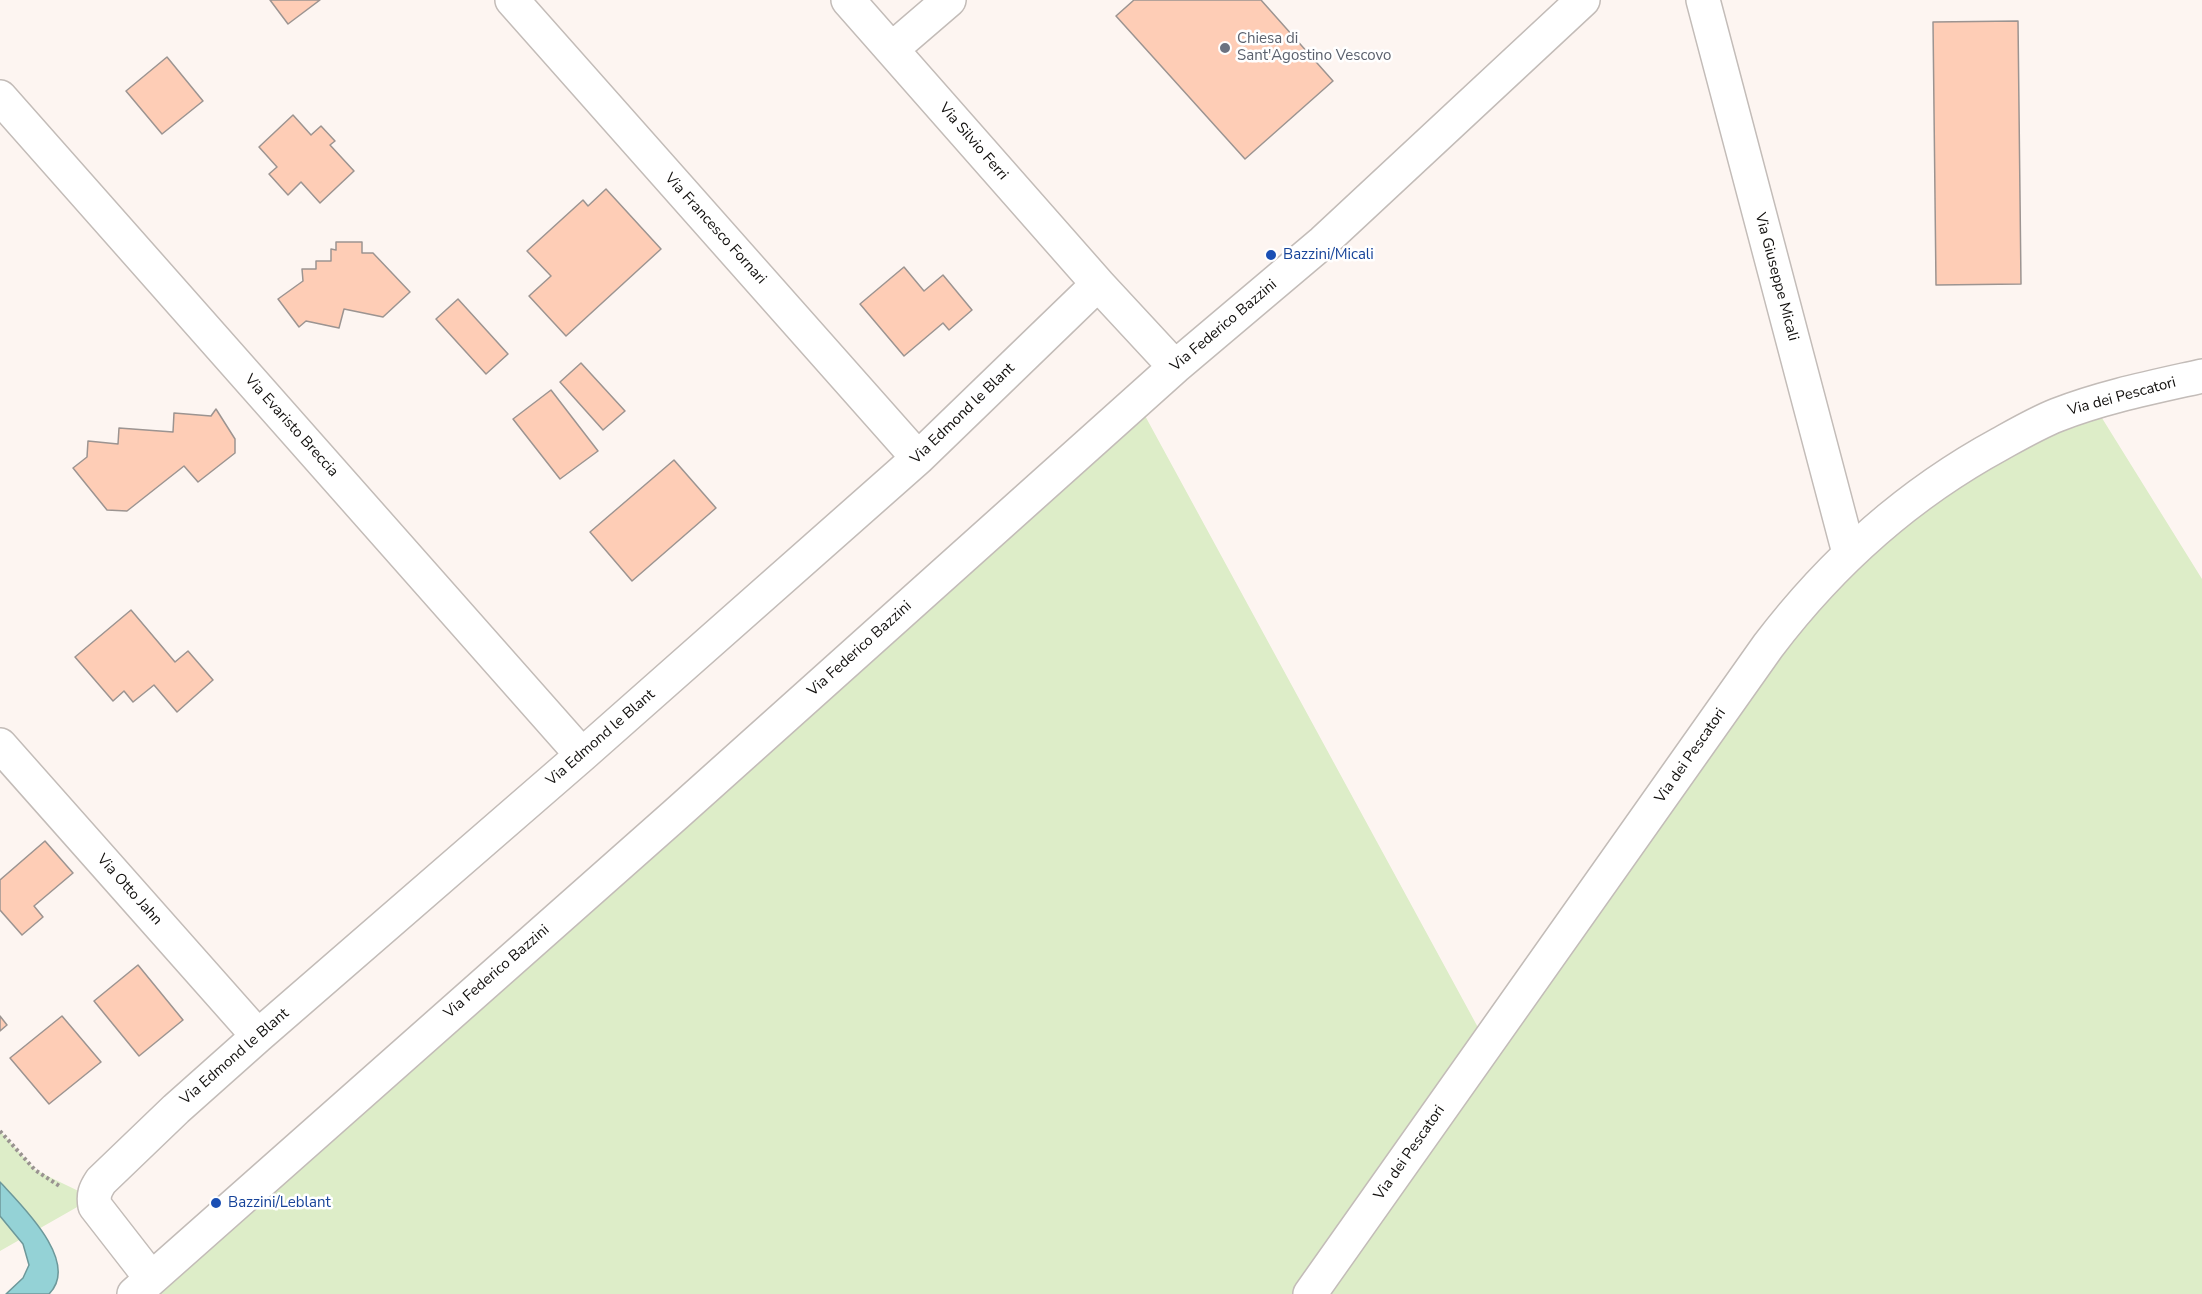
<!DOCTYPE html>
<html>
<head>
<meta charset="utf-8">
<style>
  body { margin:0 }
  canvas { display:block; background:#fdf5f1 }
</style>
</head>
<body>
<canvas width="2202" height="1294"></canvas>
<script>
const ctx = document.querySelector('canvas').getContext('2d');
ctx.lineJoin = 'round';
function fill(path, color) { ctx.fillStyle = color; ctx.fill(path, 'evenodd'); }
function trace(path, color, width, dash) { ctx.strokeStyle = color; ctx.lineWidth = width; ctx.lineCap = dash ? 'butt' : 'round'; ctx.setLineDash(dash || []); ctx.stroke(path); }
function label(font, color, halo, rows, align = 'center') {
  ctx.font = font + ' "Nunito Sans",sans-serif'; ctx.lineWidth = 5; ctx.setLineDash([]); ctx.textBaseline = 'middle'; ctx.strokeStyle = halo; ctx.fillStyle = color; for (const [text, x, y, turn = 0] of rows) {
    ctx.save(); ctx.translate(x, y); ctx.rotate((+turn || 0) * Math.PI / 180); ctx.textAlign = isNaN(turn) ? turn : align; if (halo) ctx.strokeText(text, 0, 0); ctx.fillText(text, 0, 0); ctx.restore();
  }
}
fill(new Path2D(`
  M1137,401L1487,1044L1849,553L2092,402L2202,579V1294H134Z
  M0,1131L35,1170L93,1198L0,1251Z`), '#ddedc8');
const water = new Path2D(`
  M0,1182C21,1205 81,1262 49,1294H6L23,1278L29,1265L23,1244L0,1216Z`);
fill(water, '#94d2d6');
trace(water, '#6d989a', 1.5);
const building = new Path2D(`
  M270,0H320L288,24Z
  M1134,0H1261L1333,81L1245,159L1116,16Z
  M2018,21L2021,284L1936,285L1933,22Z
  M167,57L203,101L162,134L126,91Z
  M293,115L311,135L321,126L335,141L330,145L354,171L320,203L301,182L288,195L269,174L277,167L259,147Z
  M606,189L661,249L566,336L529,296L551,276L527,251L583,200L588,206Z
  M336,242H362V253H373L410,292L383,317L344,309L339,328L306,321L299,327L278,299L303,281L302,269H316V261H331V249L336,250Z
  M904,267L924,291L943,275L972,310L949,330L943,323L904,356L860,304Z
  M458,299L508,354L486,374L436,319Z
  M581,363L625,411L603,430L560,382Z
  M551,390L598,451L560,479L513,419Z
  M216,409L235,439V453L198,482L184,466L127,511L107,510L73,468L87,457L88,441L118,444L119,428L173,432L174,413L211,416Z
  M674,460L716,508L632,581L590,532Z
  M131,610L175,662L188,651L213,680L177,712L154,685L133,702L124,691L113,701L75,657Z
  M45,841L73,873L34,906L43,917L22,935L0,910V880Z
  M138,965L183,1020L139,1056L94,1001Z
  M0,1016L7,1025L0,1031Z
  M62,1016L101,1062L49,1104L10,1058Z`);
fill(building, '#fecdb6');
trace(building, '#9c9491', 1.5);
const street = new Path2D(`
  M512,0L918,458
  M848,0L1098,284
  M1703,0L1849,553
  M892,49L949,0
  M0,97L582,755
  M0,745L258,1036
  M151,1278L95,1206C93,1195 95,1190 101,1181L176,1109L258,1036L582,755L918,458L1098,284L1175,367
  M134,1294L674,816L1175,367L1323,242L1583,0`);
const secondary = new Path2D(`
  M1310,1294L1768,646C1831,563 1908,494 2000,444C2018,434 2037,423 2057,415C2103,397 2153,387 2202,376`);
trace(street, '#c3bcb8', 36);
trace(secondary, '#c3bcb8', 36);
trace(new Path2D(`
  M0,1131L35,1170L61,1187`), '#999390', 4, [3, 3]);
trace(street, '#fff', 33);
trace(secondary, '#fff', 33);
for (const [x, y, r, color] of [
  [1225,48,6,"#6b7280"],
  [1271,255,6,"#1a4fb4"],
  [216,1203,6,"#1a4fb4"]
]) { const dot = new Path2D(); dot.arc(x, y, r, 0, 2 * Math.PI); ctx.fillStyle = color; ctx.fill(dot); trace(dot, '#fff', 2); }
label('15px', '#5b616d', '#fff', [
  ["Chiesa di",1237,39],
  ["Sant'Agostino Vescovo",1237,56]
], 'left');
label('15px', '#110f0d', '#fff', [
  ["Via Silvio Ferri",973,142,49],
  ["Via Francesco Fornari",715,229,48],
  ["Via Giuseppe Micali",1776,277,75],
  ["Via Federico Bazzini",1224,326,-40],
  ["Via dei Pescatori",2122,397,-15],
  ["Via Edmond le Blant",963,414,-44],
  ["Via Evaristo Breccia",291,426,48],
  ["Via Federico Bazzini",860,649,-42],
  ["Via Edmond le Blant",601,738,-41],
  ["Via dei Pescatori",1691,756,-55],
  ["Via Otto Jahn",129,890,48],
  ["Via Federico Bazzini",497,972,-41],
  ["Via Edmond le Blant",235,1057,-41],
  ["Via dei Pescatori",1410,1153,-55]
]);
label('15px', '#164399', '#fff', [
  ["Bazzini/Micali",1283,255],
  ["Bazzini/Leblant",228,1203]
], 'left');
</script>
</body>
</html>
